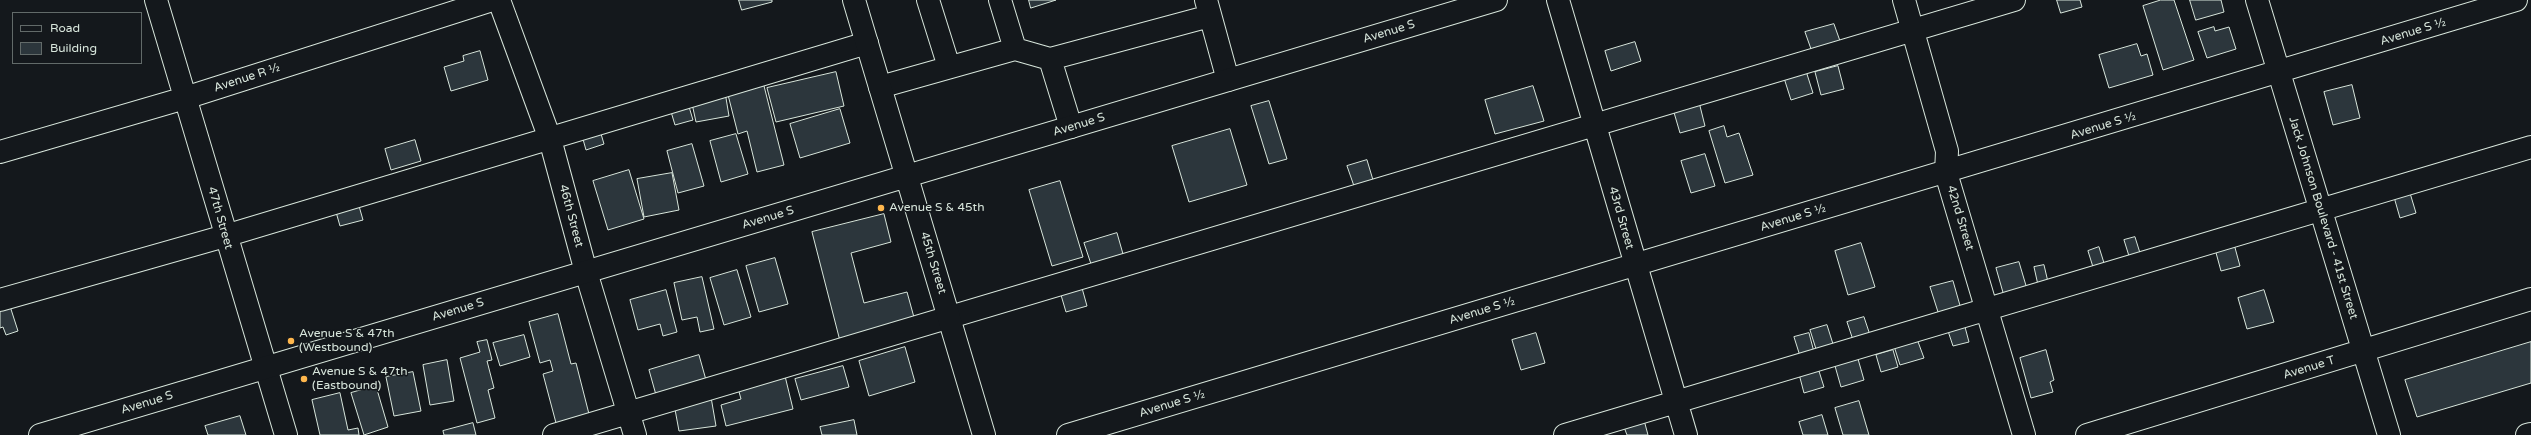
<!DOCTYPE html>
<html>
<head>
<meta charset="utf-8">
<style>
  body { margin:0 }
  #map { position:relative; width:2531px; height:435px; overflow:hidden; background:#14181c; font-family:"Varela Round",sans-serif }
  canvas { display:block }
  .legend { position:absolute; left:12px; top:12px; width:130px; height:52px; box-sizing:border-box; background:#14181c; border:1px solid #626a69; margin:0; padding:5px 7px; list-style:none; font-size:12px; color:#d8e6dc }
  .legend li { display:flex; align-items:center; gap:8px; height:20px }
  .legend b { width:20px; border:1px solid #626a69 }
</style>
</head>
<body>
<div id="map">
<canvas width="2531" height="435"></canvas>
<ul class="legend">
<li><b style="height:5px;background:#14181c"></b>Road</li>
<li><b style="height:11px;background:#2c363c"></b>Building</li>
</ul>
</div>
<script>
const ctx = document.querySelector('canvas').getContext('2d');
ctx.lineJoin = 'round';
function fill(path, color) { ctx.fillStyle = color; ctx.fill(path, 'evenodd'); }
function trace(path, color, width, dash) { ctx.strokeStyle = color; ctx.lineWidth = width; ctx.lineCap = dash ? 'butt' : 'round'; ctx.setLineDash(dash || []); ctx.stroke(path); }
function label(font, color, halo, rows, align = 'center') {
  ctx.font = font + ' "Varela Round",sans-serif'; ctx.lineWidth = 3; ctx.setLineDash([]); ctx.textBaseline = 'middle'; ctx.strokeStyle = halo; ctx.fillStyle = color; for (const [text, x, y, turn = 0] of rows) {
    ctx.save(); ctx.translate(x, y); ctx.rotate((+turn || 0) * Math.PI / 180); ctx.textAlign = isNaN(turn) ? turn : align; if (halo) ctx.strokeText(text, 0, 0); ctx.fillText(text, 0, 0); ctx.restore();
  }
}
const building = new Path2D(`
  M739,0H772V2L742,10Z
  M1029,0H1056L1031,8Z
  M2057,0H2080L2082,7L2061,13Z
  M2161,0H2174L2194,60L2163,70L2143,6Z
  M2190,0H2221L2224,12L2196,20Z
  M1834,24L1840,41L1811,49L1805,32Z
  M2214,27L2215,31L2229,27L2236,49L2207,58L2198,32Z
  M1635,42L1641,61L1611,71L1605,51Z
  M2137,44L2141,56L2147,54L2153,75L2109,88L2099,55Z
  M480,51L488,80L451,91L444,67L464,61L463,56Z
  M1838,66L1844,89L1821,95L1815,72Z
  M1806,71L1813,93L1791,100L1784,78Z
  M836,72L844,106L776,122L767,88Z
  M762,78L784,165L757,172L747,131L738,134L726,87Z
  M2352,85L2360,118L2333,125L2324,92Z
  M1533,86L1544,121L1495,134L1485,100Z
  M725,92L729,116L696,122L691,99Z
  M687,100L693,120L675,125L669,105Z
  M1269,101L1287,159L1269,164L1251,106Z
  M1699,102L1705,126L1680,133L1673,109Z
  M840,109L850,143L800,158L790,124Z
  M1724,126L1727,137L1739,133L1753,175L1725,183L1709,131Z
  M599,127L604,144L586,150L581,132Z
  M1230,129L1247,185L1189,202L1172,146Z
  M736,134L748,174L721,182L710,141Z
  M415,140L421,161L391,170L385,149Z
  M692,144L704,186L678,193L667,151Z
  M1705,154L1715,186L1691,193L1681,161Z
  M1367,160L1373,180L1354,186L1347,166Z
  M629,170L644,219L608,230L593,181Z
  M672,173L679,210L644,217L637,179Z
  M1060,181L1083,257L1052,266L1029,190Z
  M2410,193L2416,213L2400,218L2394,197Z
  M357,199L363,220L340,226L334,205Z
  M884,214L891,242L851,253L864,303L907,292L915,321L840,341L812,232Z
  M1117,233L1123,254L1091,264L1084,243Z
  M2135,237L2140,253L2129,256L2124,240Z
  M1861,243L1875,287L1848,295L1835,251Z
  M2234,244L2240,266L2221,271L2215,249Z
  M2099,247L2104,263L2093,267L2088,251Z
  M775,258L788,304L759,312L746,266Z
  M2019,262L2027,289L2004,296L1996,268Z
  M2044,265L2048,282L2038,285L2034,267Z
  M737,270L751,317L724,325L710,278Z
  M702,277L714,329L700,332L697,317L682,320L674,283Z
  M1953,281L1961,309L1939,315L1930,287Z
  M1082,288L1087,306L1066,312L1061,295Z
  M666,290L677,332L663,336L660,324L638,330L630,300Z
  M2264,290L2274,322L2247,329L2238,298Z
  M9,303L18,331L6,335L3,327L0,328V306Z
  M558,314L571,364L576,363L589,414L556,423L543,374L553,371L550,360L540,363L529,322Z
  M1864,317L1870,335L1853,340L1847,322Z
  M1827,325L1833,344L1816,349L1810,330Z
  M1965,327L1969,342L1953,346L1948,331Z
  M1536,333L1545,363L1521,370L1512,340Z
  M1809,333L1814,352L1800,356L1794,337Z
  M524,335L530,357L500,366L493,343Z
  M1917,339L1924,358L1900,365L1894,346Z
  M487,340L492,360L487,361L494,388L488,390L495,418L477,423L460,358L480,352L477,342Z
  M2531,342V383L2417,417L2405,380Z
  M905,347L915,382L869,396L859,361Z
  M1893,350L1898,367L1881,372L1876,355Z
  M2046,350L2054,380L2050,382L2053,392L2031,398L2020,358Z
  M699,355L706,380L656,395L649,370Z
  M1858,359L1864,380L1841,387L1835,366Z
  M447,360L454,401L430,405L423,365Z
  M843,366L849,387L801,400L795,379Z
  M1818,368L1824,387L1804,393L1799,374Z
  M413,372L421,411L394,416L386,377Z
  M785,376L793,409L726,426L721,405L741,399L738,388Z
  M376,386L388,427L364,435L351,393Z
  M340,393L348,430L358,428L359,435H320L312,400Z
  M711,397L716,426L679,431L674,404Z
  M1859,401L1869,435H1843L1835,408Z
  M1822,415L1828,435H1803L1799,422Z
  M240,416L246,435H208L205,426Z
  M854,420L857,435H822L820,427Z
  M1644,420L1648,435H1627L1624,427Z
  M473,423L476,435H444L443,431Z`);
fill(building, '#2c363c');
trace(building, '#d8e6dc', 1);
const minor = new Path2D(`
  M156,0L286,435
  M499,0L550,139L586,272L635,435
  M928,0L949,67
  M1206,0L1228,80
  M1558,0L1686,435
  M1904,0L1947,151L1946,173L2024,435
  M2257,0L2389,435
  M1015,49L1050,59L1210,16
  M1050,59L1071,127
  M880,87L1015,49L1000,0
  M0,152L185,98L492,0
  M0,300L225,236L867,43
  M554,435L2014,0
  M1068,435L2516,0
  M1565,435L2531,147
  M2087,435L2531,299
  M2527,435L2531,434`);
const major = new Path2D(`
  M854,0L984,435
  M40,435L1496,0`);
trace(minor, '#d8e6dc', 24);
trace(major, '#d8e6dc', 24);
trace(minor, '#14181c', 22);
trace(major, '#14181c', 22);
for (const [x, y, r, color] of [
  [881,208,4,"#ffb74d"],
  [291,341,4,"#ffb74d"],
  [304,379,4,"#ffb74d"]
]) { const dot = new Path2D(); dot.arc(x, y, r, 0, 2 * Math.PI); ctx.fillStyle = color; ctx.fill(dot); trace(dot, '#14181c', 1.5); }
label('12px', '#d8e6dc', '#14181c', [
  ["Avenue S",1389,32,-17],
  ["Avenue S ½",2413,32,-17],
  ["Avenue R ½",247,78,-18],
  ["Avenue S",1079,125,-17],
  ["Avenue S ½",2103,126,-17],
  ["46th Street",571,216,75],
  ["47th Street",220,218,74],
  ["Avenue S",768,218,-17],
  ["43rd Street",1621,218,74],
  ["Avenue S ½",1793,218,-17],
  ["42nd Street",1960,218,73],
  ["Jack Johnson Boulevard - 41st Street",2323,218,73],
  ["45th Street",933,263,73],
  ["Avenue S",458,310,-17],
  ["Avenue S ½",1482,311,-17],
  ["Avenue T",2309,368,-17],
  ["Avenue S",147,403,-17],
  ["Avenue S ½",1172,404,-17]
]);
label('12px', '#d8e6dc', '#14181c', [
  ["Avenue S & 45th",889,208],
  ["Avenue S & 47th",299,334],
  ["(Westbound)",299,348],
  ["Avenue S & 47th",312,372],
  ["(Eastbound)",312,386]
], 'left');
</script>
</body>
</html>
